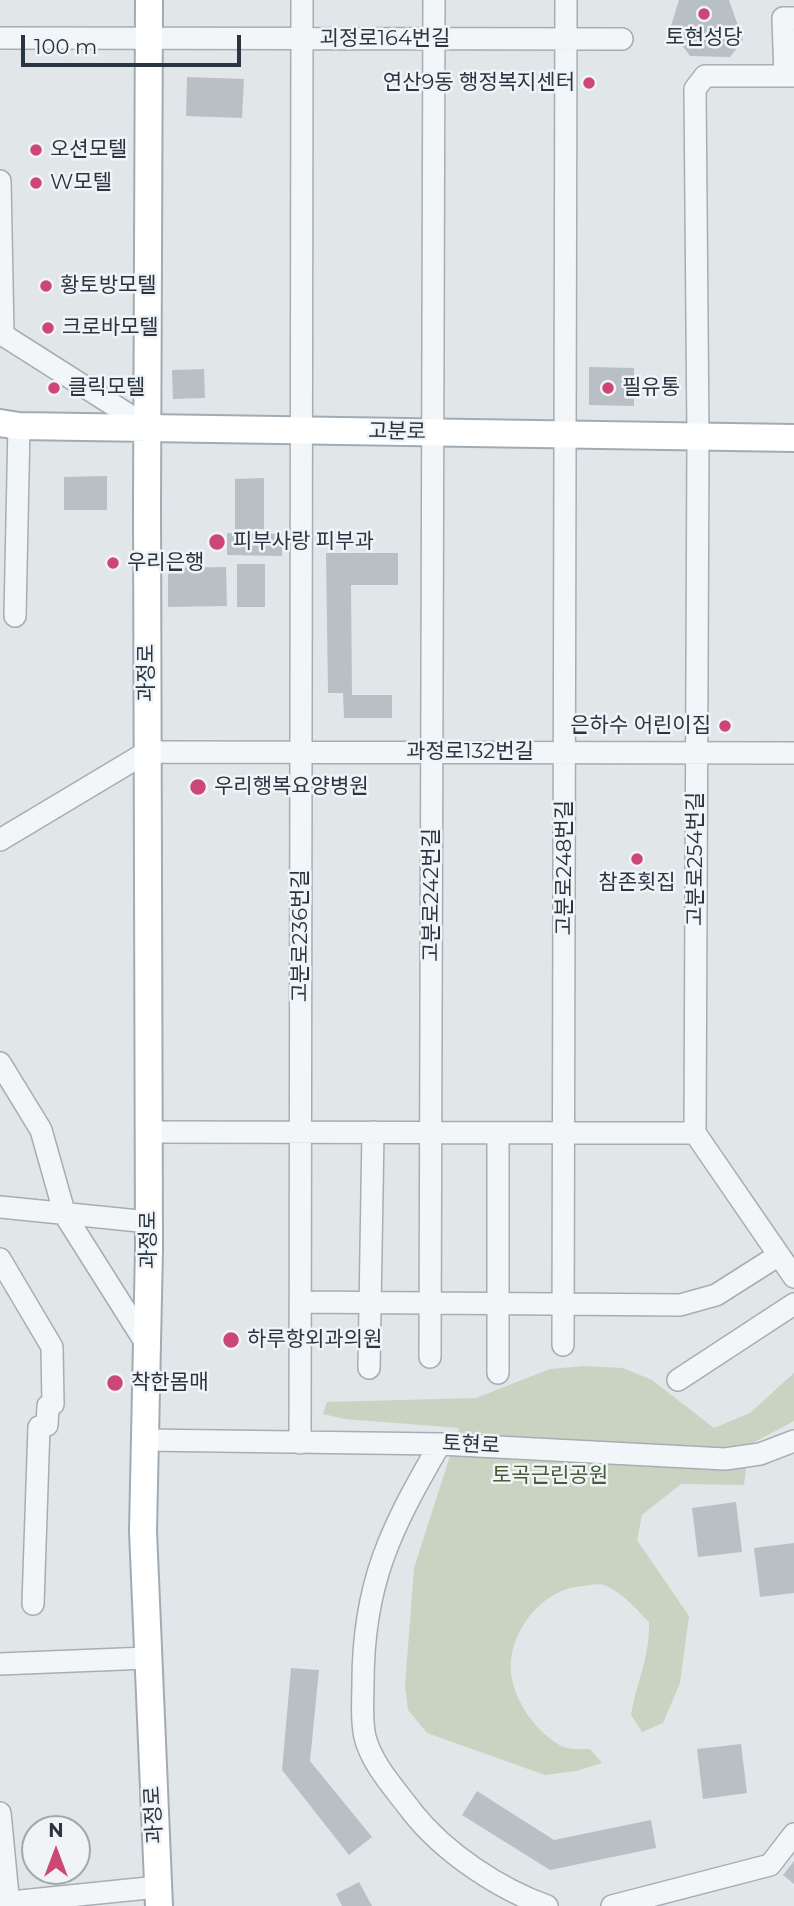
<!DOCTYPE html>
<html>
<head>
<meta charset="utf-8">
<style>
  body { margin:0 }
  #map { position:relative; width:794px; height:1906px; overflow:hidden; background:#e1e6e9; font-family:Montserrat,sans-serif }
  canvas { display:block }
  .north { position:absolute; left:21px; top:1815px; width:70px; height:70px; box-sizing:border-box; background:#f0f4f7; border:2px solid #a0a8ae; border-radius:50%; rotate:0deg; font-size:19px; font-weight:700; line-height:28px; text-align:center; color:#293641 }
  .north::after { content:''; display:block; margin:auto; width:24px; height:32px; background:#cd4774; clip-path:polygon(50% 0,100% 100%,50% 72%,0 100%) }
  .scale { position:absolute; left:21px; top:35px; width:220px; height:32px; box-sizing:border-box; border:4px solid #293641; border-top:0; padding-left:9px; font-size:21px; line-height:24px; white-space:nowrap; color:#293641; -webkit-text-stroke:5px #f0f4f7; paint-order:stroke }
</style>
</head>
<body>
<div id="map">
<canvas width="794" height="1906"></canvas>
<div class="north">N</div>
<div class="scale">100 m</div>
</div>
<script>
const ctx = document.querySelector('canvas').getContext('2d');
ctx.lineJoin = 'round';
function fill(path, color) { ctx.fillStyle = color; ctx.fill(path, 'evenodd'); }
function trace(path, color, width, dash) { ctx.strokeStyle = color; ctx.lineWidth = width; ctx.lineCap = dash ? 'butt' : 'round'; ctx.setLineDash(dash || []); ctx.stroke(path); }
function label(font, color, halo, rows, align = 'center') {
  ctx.font = font + ' Montserrat,"Noto Sans KR",sans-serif'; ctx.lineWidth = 5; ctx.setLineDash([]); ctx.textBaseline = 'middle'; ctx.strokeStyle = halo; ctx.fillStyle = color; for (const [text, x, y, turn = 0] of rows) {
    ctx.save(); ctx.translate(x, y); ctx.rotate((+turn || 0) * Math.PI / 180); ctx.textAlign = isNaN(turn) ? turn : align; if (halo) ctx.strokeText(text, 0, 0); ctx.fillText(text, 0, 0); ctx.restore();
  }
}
fill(new Path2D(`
  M585,1366L623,1368L652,1380L714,1428L750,1413L794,1373V1421L749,1445L744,1485L681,1484L642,1515L637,1540L689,1616L680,1683L663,1723L642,1732L631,1715C637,1681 650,1657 649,1622C636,1609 622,1592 604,1585C598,1583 589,1585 583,1586C546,1588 515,1624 511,1660C507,1693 535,1733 563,1747C571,1750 582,1749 590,1749L602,1763L576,1771L545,1775L427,1733L408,1710L405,1686L414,1568L459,1428L345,1419L323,1414L327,1402L476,1398L550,1369Z`), '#c9d3c2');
fill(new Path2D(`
  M679,0H729L743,40L730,57L690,56L670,29Z
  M187,77L244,79L242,118L186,116Z
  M589,367L634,368V406L589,405Z
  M204,369L205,398L173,399L172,370Z
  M107,476V510H64V477Z
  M264,478V529H235V479Z
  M227,533L282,534V556L227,555Z
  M326,553H398V585H351L352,695H392V718H344L343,693H328Z
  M237,564H265V607H237Z
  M226,567L227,606L168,607V568Z
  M736,1502L742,1552L698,1557L692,1508Z
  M794,1543V1593L760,1597L754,1548Z
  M291,1668L319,1670L310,1761L372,1837L349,1855L282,1770Z
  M741,1744L747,1793L703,1799L697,1749Z
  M477,1791L554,1840L651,1820L656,1848L550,1870L462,1815Z
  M794,1861V1884L783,1875Z
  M359,1882L372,1906H342L336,1894Z`), '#b8c0c6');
const minor = new Path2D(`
  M0,38L622,39
  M785,76L783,18H794
  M794,76H705L695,89L698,437L695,1133L794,1277
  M0,181L3,335
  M0,333L148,427
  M15,616L19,426
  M0,840L147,752L794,753
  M0,1063L41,1130L65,1215L147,1345
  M148,1132L695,1133
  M498,1133V1373
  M0,1207L149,1222
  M0,1259L52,1347L53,1404L48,1406L47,1425L39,1427L33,1604
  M301,1302L680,1305L716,1295L779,1255
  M563,1345L566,0
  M430,1357L434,0
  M369,1368L373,1132
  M678,1380L794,1304
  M145,1440L440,1444L725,1459L760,1454L794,1441
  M300,1443L302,0
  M440,1444C391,1528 363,1583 363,1683C363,1700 361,1720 365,1737C372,1765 396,1790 413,1813C445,1853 499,1889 547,1906
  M0,1664L147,1658
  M0,1813L9,1906
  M0,1903L158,1887
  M612,1906L770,1865L794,1834`);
const major = new Path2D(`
  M149,0L147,506L149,1249L143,1531L159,1906
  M0,423L19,426L794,438`);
trace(minor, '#a6aeb3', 24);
trace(major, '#a0acb5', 30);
trace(minor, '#f3f6f8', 21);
trace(major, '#fff', 26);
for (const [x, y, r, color] of [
  [704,14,7,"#cd4774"],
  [589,83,7,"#cd4774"],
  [36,150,7,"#cd4774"],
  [36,183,7,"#cd4774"],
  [46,286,7,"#cd4774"],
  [48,328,7,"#cd4774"],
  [54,388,7,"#cd4774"],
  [608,388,7,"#cd4774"],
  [217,542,9,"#cd4774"],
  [113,563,7,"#cd4774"],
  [725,726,7,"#cd4774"],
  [198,787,9,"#cd4774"],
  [637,859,7,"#cd4774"],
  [231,1340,9,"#cd4774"],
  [115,1383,9,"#cd4774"]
]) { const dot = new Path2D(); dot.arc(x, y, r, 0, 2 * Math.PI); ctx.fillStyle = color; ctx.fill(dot); trace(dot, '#f0f4f7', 2.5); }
label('21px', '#293641', '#f0f4f7', [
  ["토현성당",704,38,"center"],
  ["연산9동 행정복지센터",575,83,"right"],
  ["오션모텔",50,150],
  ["W모텔",50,183],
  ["황토방모텔",60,286],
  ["크로바모텔",62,328],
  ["클릭모텔",68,388],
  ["필유통",622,388],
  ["피부사랑 피부과",233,542],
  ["우리은행",127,563],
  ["은하수 어린이집",711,726,"right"],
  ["우리행복요양병원",214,787],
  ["참존횟집",637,883,"center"],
  ["하루항외과의원",247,1340],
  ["착한몸매",131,1383]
], 'left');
label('21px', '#293641', '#f0f4f7', [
  ["괴정로164번길",385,39],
  ["고분로",397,432,1],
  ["과정로",147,673,-90],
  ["과정로132번길",470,752],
  ["고분로254번길",696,859,-90],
  ["고분로248번길",565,868,-90],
  ["고분로242번길",432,895,-90],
  ["고분로236번길",301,936,-90],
  ["과정로",149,1240,-90],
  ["토현로",471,1445,3],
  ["과정로",154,1815,-93]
]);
label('21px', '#455c37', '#f0f4f7', [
  ["토곡근린공원",550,1476]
]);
</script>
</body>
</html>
